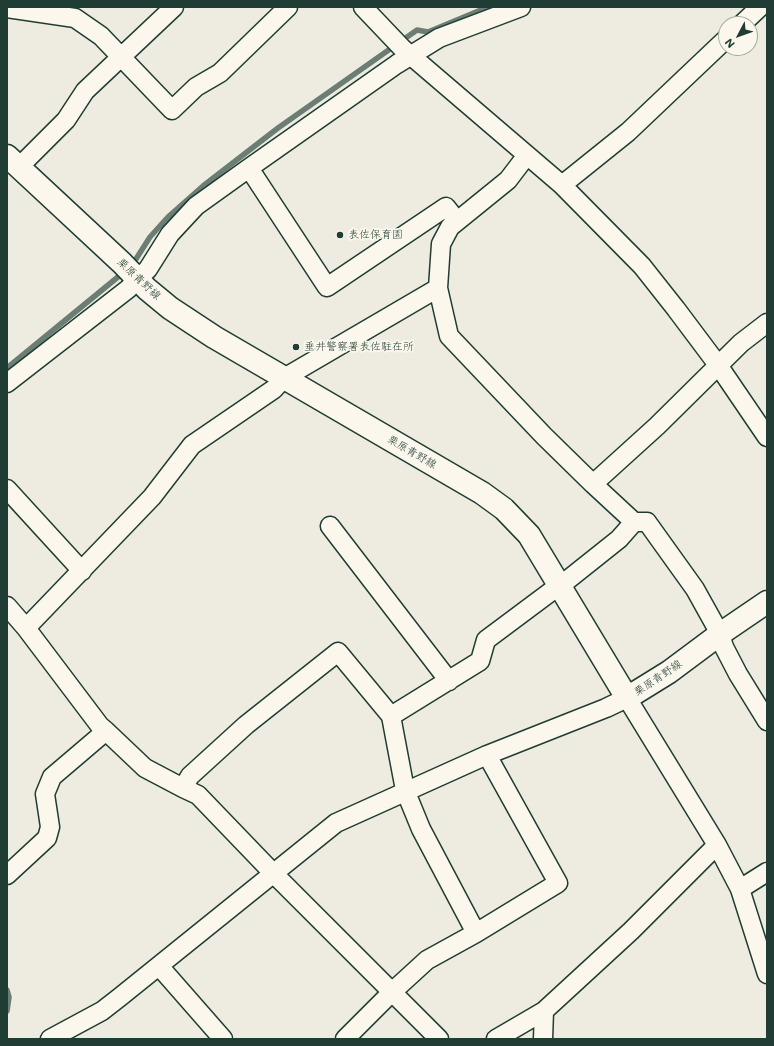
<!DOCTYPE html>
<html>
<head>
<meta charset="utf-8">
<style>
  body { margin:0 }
  #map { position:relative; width:774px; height:1046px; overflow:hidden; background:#eeece1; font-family:Mali,sans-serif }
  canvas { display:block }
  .frame { position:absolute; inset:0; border:8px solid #1f3d34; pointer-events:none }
  .north { position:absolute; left:718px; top:16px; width:40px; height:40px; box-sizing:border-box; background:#fbf7ec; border:1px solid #a3ada2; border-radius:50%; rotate:229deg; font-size:11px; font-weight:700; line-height:16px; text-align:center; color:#1f3d34 }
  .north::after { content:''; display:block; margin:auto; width:14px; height:18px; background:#1f3d34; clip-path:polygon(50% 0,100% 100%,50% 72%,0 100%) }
</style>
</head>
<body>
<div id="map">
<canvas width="774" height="1046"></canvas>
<div class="frame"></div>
<div class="north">N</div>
</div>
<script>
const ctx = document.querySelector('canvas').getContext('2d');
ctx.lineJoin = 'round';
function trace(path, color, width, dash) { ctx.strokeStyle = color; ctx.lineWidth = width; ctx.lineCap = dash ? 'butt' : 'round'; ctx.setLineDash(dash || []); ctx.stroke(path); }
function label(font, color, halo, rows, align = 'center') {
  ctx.font = font + ' Mali,"Klee One",sans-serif'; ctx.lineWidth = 3.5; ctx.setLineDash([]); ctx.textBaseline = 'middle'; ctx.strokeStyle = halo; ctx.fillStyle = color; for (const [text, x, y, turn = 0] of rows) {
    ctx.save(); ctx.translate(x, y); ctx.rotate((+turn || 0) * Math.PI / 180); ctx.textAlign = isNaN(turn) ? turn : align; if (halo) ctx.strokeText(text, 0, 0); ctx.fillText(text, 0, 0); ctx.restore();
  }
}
trace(new Path2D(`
  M130,265L136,259L150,237L168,217L203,186L278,128L417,30L428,32L488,7
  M7,368L124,272
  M7,990L9,997L7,1011`), '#6c7d74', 5.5);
const minor = new Path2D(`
  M363,7L402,48L562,185L642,266L676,309L718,365L767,437
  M7,8L75,18L101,36L172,110L196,87L220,73L288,7
  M742,24L760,7
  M527,155L508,180L450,227L441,244L438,288L449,336L544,436L593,484L634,522H647L695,589L720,634L724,647L738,674L767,721
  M19,167L66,120L85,91L174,7
  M249,168L327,287L446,207L457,221
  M562,185L628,132L726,39
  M7,383L128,289L148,269L170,234L196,206L249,168L397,64L439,38L521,7
  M593,484L657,426L741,343L767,323
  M7,489L82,571
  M330,526L449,681
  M7,606L26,628L100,726L106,731L145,768L183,788L198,795L274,874L439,1039
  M26,628L152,497L192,445L274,389L284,378L438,288
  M391,716L480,661L486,640L553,590L560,586L619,539L634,522
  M183,788L190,776L246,725L338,652L391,716L405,790L421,829L476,933L558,883L487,755
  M7,875L47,838L50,827L45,794L52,777L106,731
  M740,889L767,872
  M159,966L223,1039
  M50,1039L102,1011L120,997L336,823L487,755L606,708L627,698L717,845L740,889L767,974
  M345,1039L392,992L427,960L476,933
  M496,1039L544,1011L631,931L717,845
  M543,1039L544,1011`);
const major = new Path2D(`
  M7,156L122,263L147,289L170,308L214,337L482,493L504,509L529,535L627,698L669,672L720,634L767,602`);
trace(minor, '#1f3d34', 21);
trace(major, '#1f3d34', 25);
trace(minor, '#fbf7ec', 18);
trace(major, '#fbf7ec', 22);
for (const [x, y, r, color] of [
  [340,235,4,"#1f3d34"],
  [296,347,4,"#1f3d34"]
]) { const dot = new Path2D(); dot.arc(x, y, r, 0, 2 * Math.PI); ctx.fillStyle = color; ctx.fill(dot); trace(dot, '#fbf7ec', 1.5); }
label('11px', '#1f3d34', '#fbf7ec', [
  ["表佐保育園",348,235],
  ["垂井警察署表佐駐在所",304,347]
], 'left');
label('11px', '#1f3d34', '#fbf7ec', [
  ["栗原青野線",139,279,43],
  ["栗原青野線",412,452,30],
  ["栗原青野線",658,678,-34]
]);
</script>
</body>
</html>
